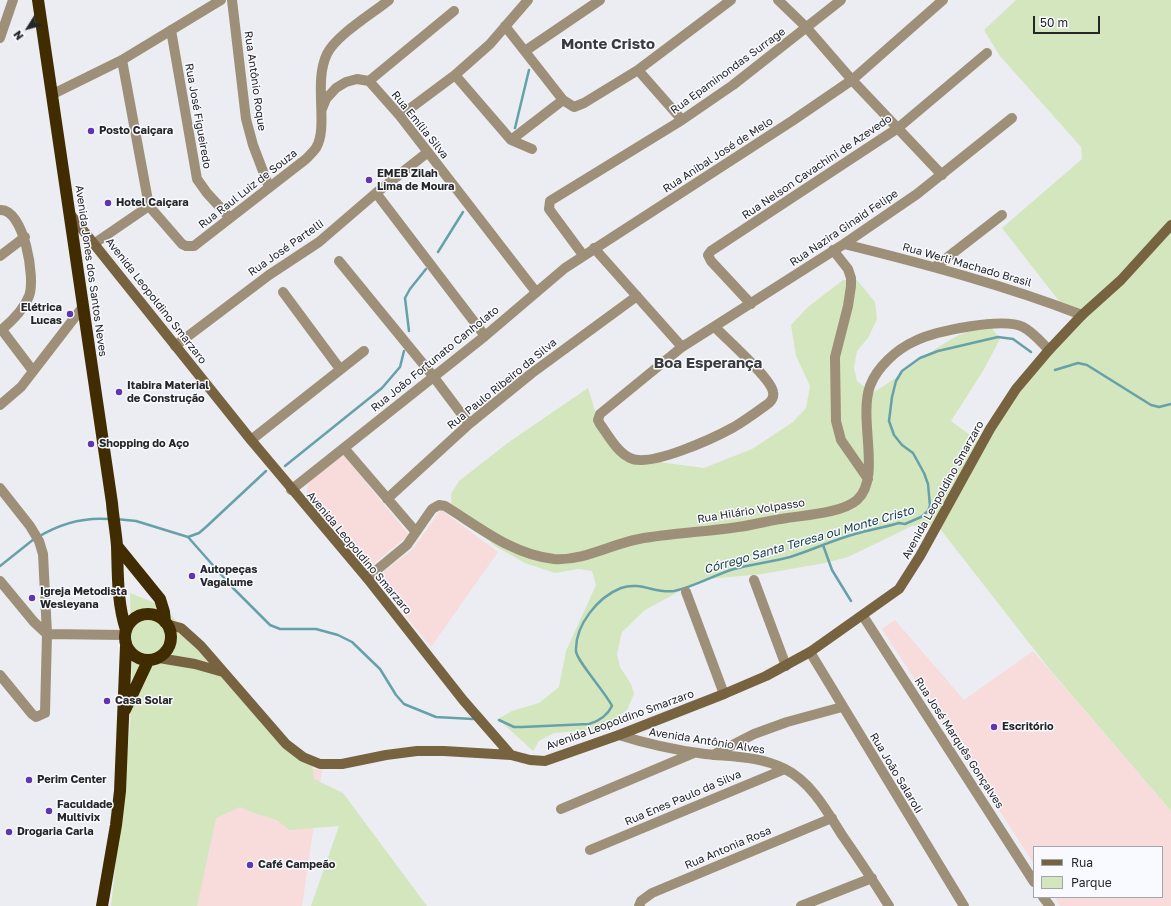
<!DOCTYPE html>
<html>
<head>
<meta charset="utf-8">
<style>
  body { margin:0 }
  #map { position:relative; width:1171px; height:906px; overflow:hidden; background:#ebedf2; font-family:"Golos Text",sans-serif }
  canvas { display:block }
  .legend { position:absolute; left:1033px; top:846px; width:130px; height:52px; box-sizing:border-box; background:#f9faff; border:1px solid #a4a5a9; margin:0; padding:5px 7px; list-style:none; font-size:12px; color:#252628 }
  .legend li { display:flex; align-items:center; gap:8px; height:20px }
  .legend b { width:20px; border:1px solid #a4a5a9 }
  .north { position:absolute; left:8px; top:8px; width:40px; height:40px; -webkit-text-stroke:3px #f9faff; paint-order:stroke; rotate:233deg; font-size:11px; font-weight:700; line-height:16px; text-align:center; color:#252628 }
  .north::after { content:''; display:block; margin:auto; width:14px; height:18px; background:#252628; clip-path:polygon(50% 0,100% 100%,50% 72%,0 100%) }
  .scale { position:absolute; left:1033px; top:16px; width:67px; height:18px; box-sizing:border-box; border:2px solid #252628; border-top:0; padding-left:5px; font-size:12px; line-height:14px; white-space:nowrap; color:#252628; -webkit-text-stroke:3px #f9faff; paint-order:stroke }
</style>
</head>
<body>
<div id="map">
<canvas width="1171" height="906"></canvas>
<ul class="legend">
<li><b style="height:5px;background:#786340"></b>Rua</li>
<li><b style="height:11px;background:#d4e6be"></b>Parque</li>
</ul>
<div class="north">N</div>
<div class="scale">50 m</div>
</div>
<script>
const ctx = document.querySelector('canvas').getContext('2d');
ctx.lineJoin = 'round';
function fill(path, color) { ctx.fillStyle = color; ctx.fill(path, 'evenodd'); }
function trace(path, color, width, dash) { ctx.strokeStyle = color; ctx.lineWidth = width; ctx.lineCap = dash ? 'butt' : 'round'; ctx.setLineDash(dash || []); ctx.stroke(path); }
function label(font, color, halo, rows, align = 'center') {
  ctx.font = font + ' "Golos Text",sans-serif'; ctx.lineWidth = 3; ctx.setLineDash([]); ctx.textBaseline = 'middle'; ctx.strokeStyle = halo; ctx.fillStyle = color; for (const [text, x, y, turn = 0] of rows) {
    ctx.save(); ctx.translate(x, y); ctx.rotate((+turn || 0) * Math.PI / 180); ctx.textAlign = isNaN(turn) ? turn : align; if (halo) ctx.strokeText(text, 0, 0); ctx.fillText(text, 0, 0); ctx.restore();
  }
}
fill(new Path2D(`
  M342,453L409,535L372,565L365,567L306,496L309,480Z
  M441,510L498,552L431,647L375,578L412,550Z
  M895,620L964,700L1033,651L1171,811V906H1060L1055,897H1162V847H1034V864L882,629Z
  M296,767L322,770L302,906H120L134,768Z`), '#f7dcdb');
fill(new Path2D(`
  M1016,0H1171V811L1051,671L937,525L912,526L848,557L825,563L762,574L708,579L682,590L645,610L622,632L617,654L620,667L631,684L634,694L627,710L615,719L593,730L554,733L539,741L533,751L498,719L512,711L539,703L559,687L566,651L596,585L592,571L578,569L555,573L525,563L495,546L452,508L451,494L459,481L509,442L588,388L601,430L624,461L659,462L704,468L752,449L793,422L806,408L810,386L796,356L791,325L808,307L843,280H857L875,302L877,319L868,338L857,351L854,368L857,381L872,393C904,376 956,324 991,327L1000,339L983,371L951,421L978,441L1077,324L1002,228L1082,159L1081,147L1000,56L984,30Z
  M130,593L163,606L205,654L312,764L314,779L343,793L427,906H311L339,826L289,830L277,820L254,813L240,807L216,818L197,906H111L130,727L132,667Z`), '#d4e6be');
trace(new Path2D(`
  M515,128L529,70
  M438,252L463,212
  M409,331L405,298L410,289L426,269
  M1055,370L1078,363L1087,365L1151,405L1159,407L1171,404
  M285,466L382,388L400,367L404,351
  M116,519L136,521L188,537L233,588L270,625L280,629H316L338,635L352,642L380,669L396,695L404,704L436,717L473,719
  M38,537C61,523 83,517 109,519
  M188,537L199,533L206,527L266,471
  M823,545L832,570L851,601
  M0,566L34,539
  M499,720L514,727H522L589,724C600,721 607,716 612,706C606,693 576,660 576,651C575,625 598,597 621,588C640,581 656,594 674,591C694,587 714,575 734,569C752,564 772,562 790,557C812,550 833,540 855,534C870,530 885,527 899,523L905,524L921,517L928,511L930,506L928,484L924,473L913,453L902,445L894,435L889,421L892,397L896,381L902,371L920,358L938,351L998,337L1013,339L1031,352`), '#66a1aa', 2.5);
trace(new Path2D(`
  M232,0L246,119L253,145L269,187
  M778,0L806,27L852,80L942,175
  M505,26L563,100L574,107L584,103L638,70L731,0
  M171,30L197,179L207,193L230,218
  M0,38L13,0
  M525,51L600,0
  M122,60L149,206L182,244L186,246H194L306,159C309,156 313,152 316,148C329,127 313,82 327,54C335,36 373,13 389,0
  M638,70L682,120
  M455,75L511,140L532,149
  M369,81L454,11
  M53,94L122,60L221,0
  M322,109L326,99L336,88L346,82L357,79L369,81L400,116L536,292
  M400,116L455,75L490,44L528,0
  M511,140L563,100
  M376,193L485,336
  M0,210C24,208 36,279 29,296C24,309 11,322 0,331
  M95,243L149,206
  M844,244C925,264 1004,285 1082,315
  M594,248L682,347
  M833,250L848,269L851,278V286L848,306L835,357L836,421L841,440L868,479
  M583,255L549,209L550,201L682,120L733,85L841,0
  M0,256L25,237
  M339,261L433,376L469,424
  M935,267L1002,215
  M283,292L340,369
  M751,304L711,261L708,255L711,251L898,128L987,53
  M715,327C726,339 771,378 773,392C774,396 772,400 769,403C758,411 746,420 734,427C714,438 650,468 630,458C617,452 608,435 600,424L598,420L600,414L682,347L844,244L917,194L1012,118
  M2,330L33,371
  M175,346L269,275L319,242L376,193L428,152
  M0,405L21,387L82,308
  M251,440L364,351
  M344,448L416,532
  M0,488L30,526L39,541L43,554L47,634L45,713L36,717L32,714L0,675
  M291,490L485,336L565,268L792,121L852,80L943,0
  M387,499L469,424L532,373L637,296
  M367,578L407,545L432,509L439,505L445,506C479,527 513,555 554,559C584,561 611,544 639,539C672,533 705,532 738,527C754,525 771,520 787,518C806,515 842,513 857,500C882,478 858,420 870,386C877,367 897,349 915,341C935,331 1003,317 1023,327C1033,332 1041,342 1049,350
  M754,580L786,666
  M0,581L34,622L47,634L124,635
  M686,592L724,694
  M863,616L1034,882
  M810,652L964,906
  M619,735C647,744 675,750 705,754C732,757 760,756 785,769C811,782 827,811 842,835C858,858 874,882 889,906
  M713,755L754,734L787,722L842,707
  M561,809L694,753
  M590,850L785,769
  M1043,897L1050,906
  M639,906L641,901L652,893L832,818
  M801,906L872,878`), '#9e9078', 10);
trace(new Path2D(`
  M70,214L251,440L367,578L463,700L511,755
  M166,624L181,628L201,646L286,744L303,757L320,764H342L386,755L417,751H444L511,755L530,760L545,761L619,735L724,694L766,676L810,652L899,589L920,556L990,429L1016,389L1049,350L1082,315L1121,280L1171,225
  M159,658L195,664L223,672`), '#786340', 10);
trace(new Path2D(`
  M38,0L112,503C113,517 116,532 117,546C118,575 117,602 126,630
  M117,546L160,599L164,612L165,622
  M125 637a23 23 0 1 1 46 0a23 23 0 1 1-46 0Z
  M125,710L148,661
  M102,906L116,825L120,791L126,646`), '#412b00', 12);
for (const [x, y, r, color] of [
  [91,131,4,"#5f36ae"],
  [369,180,4,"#5f36ae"],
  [108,203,4,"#5f36ae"],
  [70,314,4,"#5f36ae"],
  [119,392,4,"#5f36ae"],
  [91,444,4,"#5f36ae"],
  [192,576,4,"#5f36ae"],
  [32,598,4,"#5f36ae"],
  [107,701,4,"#5f36ae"],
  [994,727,4,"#5f36ae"],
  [29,780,4,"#5f36ae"],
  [49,811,4,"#5f36ae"],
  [9,832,4,"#5f36ae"],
  [250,865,4,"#5f36ae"]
]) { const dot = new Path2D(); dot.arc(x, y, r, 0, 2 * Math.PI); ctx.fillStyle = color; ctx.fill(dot); trace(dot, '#f9faff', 1.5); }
label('11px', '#252628', '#f9faff', [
  ["Rua Epaminondas Surrage",728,71,-36],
  ["Rua Antônio Roque",255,81,82],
  ["Rua José Figueiredo",198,116,80],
  ["Rua Emília Silva",420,125,51],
  ["Rua Anibal José de Melo",718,155,-33],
  ["Rua Nelson Cavachini de Azevedo",817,167,-34],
  ["Rua Raul Luiz de Souza",248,189,-38],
  ["Rua Nazira Ginaid Felipe",844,228,-34],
  ["Rua José Partelli",286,248,-35],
  ["Rua Werli Machado Brasil",967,265,16],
  ["Avenida Jones dos Santos Neves",91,271,82],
  ["Avenida Leopoldino Smarzaro",156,301,52],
  ["Rua João Fortunato Canholato",435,359,-39],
  ["Rua Paulo Ribeiro da Silva",502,384,-39],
  ["Avenida Leopoldino Smarzaro",943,490,-61],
  ["Rua Hilário Volpasso",751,511,-9],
  ["Avenida Leopoldino Smarzaro",359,553,50],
  ["Avenida Leopoldino Smarzaro",620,720,-20],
  ["Avenida Antônio Alves",707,741,9],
  ["Rua José Marquês Gonçalves",959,743,57],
  ["Rua João Salaroli",896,773,59],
  ["Rua Enes Paulo da Silva",683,798,-23],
  ["Rua Antonia Rosa",728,848,-23]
]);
label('bold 11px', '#252628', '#f9faff', [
  ["Posto Caiçara",99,131],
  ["EMEB Zilah",377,174],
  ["Lima de Moura",377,187],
  ["Hotel Caiçara",116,203],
  ["Elétrica",62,308,"right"],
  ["Lucas",62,321,"right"],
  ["Itabira Material",127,386],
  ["de Construção",127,399],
  ["Shopping do Aço",99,444],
  ["Autopeças",200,570],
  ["Vagalume",200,583],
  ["Igreja Metodista",40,592],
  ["Wesleyana",40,605],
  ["Casa Solar",115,701],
  ["Escritório",1002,727],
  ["Perim Center",37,780],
  ["Faculdade",57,805],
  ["Multivix",57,818],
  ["Drogaria Carla",17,832],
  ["Café Campeão",258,865]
], 'left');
label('italic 12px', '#184045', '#f9faff', [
  ["Córrego Santa Teresa ou Monte Cristo",809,540,-16]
]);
label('bold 15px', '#3a3b3f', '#f9faff', [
  ["Monte Cristo",608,44],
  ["Boa Esperança",708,363]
]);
</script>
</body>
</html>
